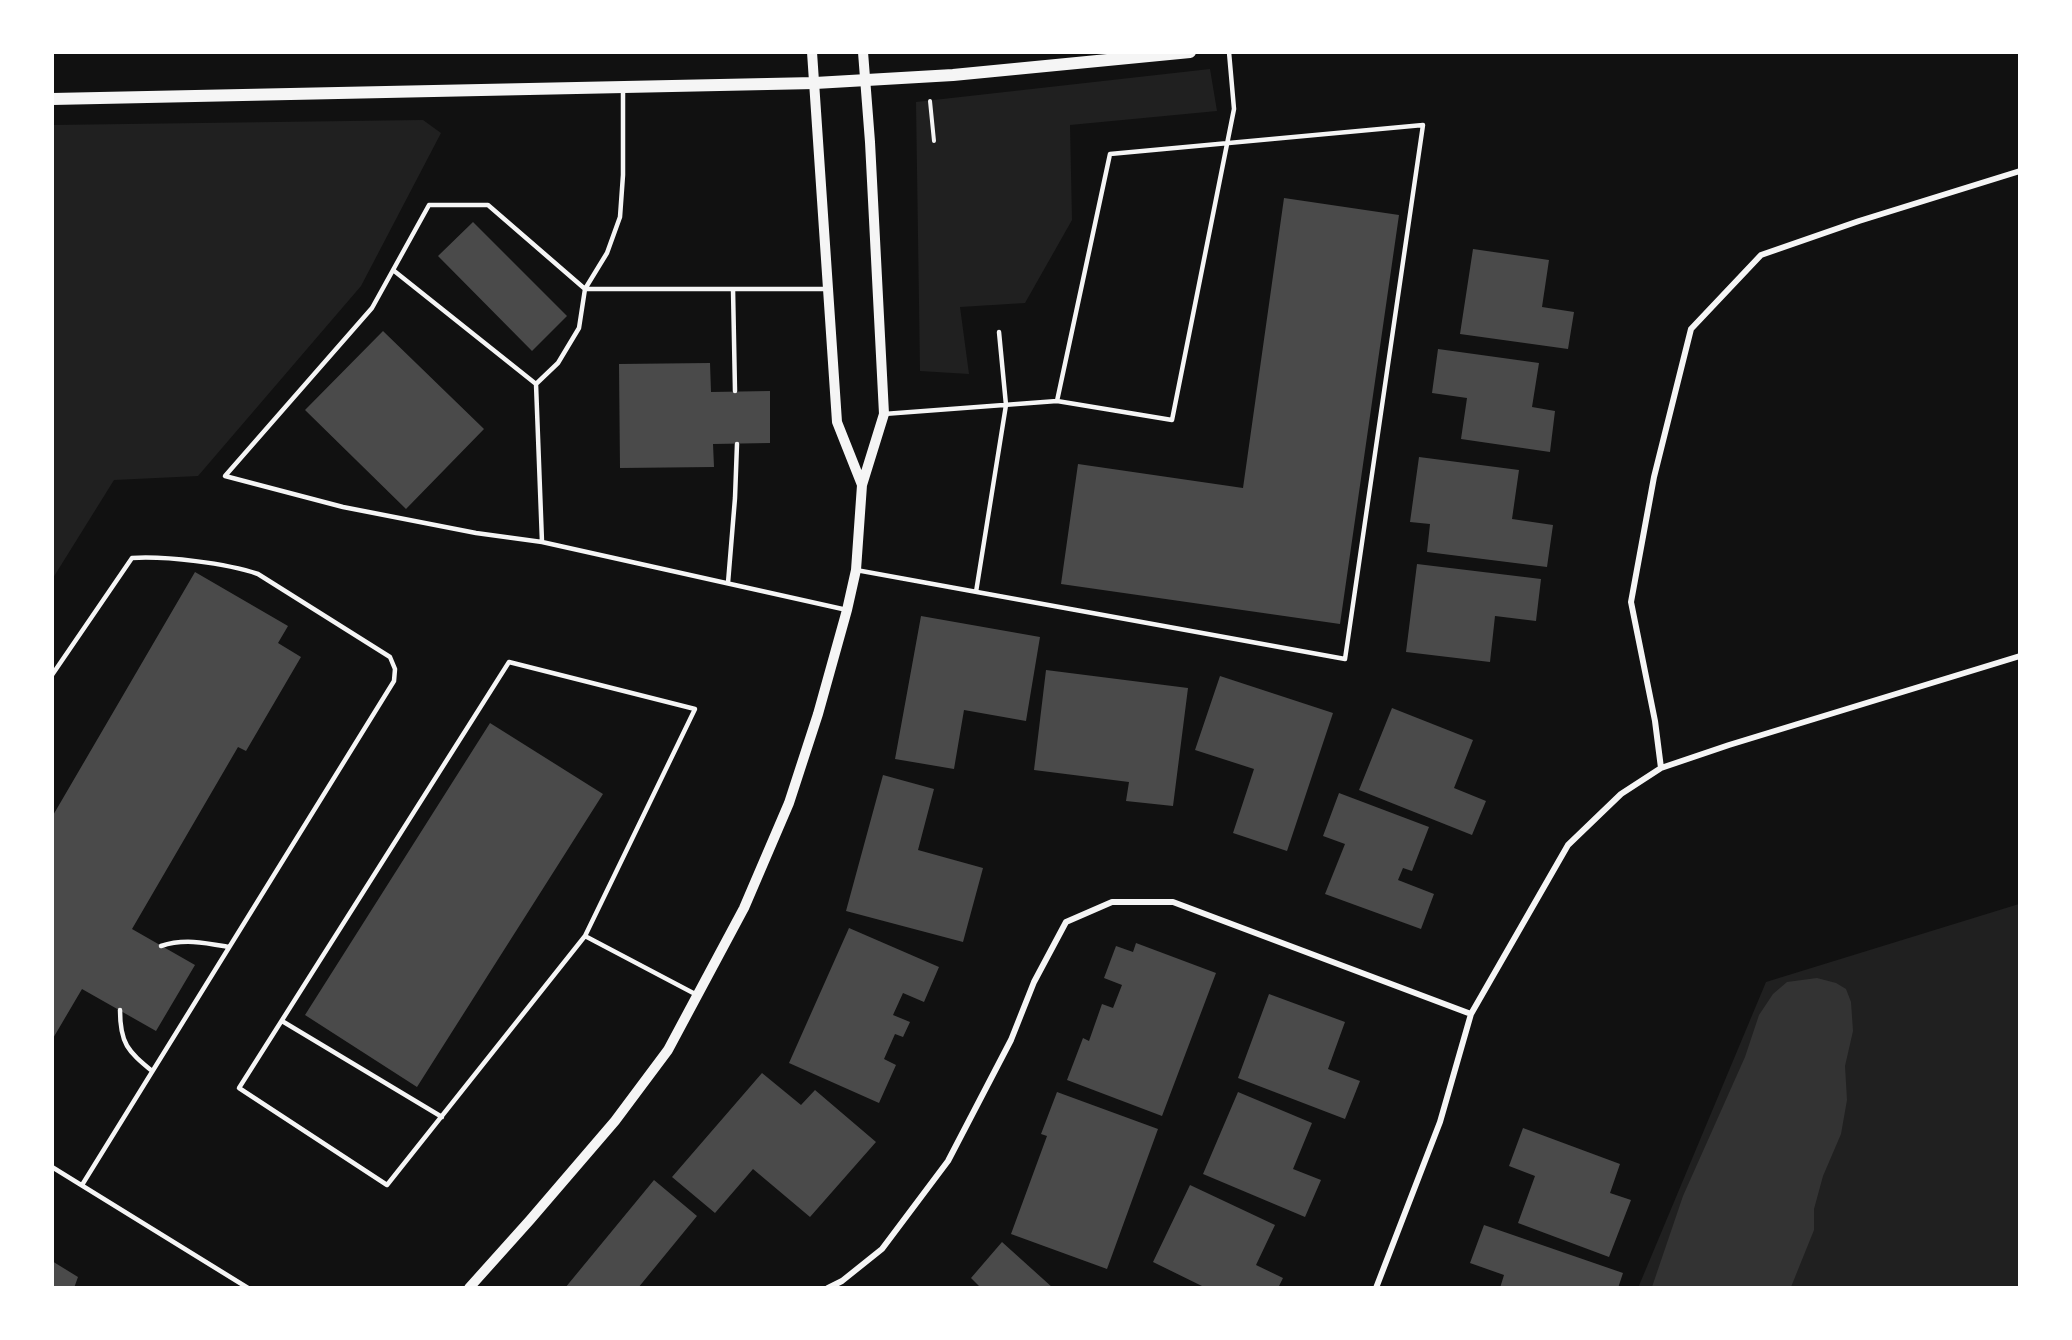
<!DOCTYPE html>
<html>
<head>
<meta charset="utf-8">
<style>
  body { margin:0 }
  #map { position:relative; width:2072px; height:1340px; overflow:hidden; background:#111; font-family:"Nunito Sans",sans-serif }
  canvas { display:block }
  .frame { position:absolute; inset:0; border:54px solid #fff; pointer-events:none }
</style>
</head>
<body>
<div id="map">
<canvas width="2072" height="1340"></canvas>
<div class="frame"></div>
</div>
<script>
const ctx = document.querySelector('canvas').getContext('2d');
ctx.lineJoin = 'round';
function fill(path, color) { ctx.fillStyle = color; ctx.fill(path, 'evenodd'); }
function trace(path, color, width, dash) { ctx.strokeStyle = color; ctx.lineWidth = width; ctx.lineCap = dash ? 'butt' : 'round'; ctx.setLineDash(dash || []); ctx.stroke(path); }
fill(new Path2D(`
  M1210,69L1217,111L1070,125L1072,220L1025,303L960,307L969,374L920,371L916,102Z
  M423,120L441,133L361,286L198,476L114,480L53,578V125Z
  M2019,904V1287L1638,1288L1766,982Z`), '#202020');
fill(new Path2D(`
  M1817,978L1836,983L1846,989L1851,1002L1853,1031L1845,1066L1847,1100L1841,1134L1823,1176L1814,1209V1230L1791,1287H1652L1683,1196L1745,1057L1759,1015L1773,994L1787,982Z`), '#333');
fill(new Path2D(`
  M1284,198L1399,215L1340,624L1061,584L1078,464L1243,488Z
  M473,222L567,316L532,351L438,256Z
  M1473,249L1549,260L1542,307L1574,312L1568,349L1460,334Z
  M383,331L484,429L406,509L305,410Z
  M1438,349L1539,363L1532,407L1555,411L1550,452L1461,439L1467,398L1432,393Z
  M710,363L711,392L770,391V443L713,444L714,467L620,468L619,364Z
  M1419,457L1519,470L1512,519L1553,525L1547,567L1427,552L1430,524L1410,522Z
  M1417,564L1541,579L1536,621L1495,616L1490,662L1406,652Z
  M195,572L288,626L278,643L301,657L246,751L238,747L132,929L195,965L156,1031L82,989L52,1040V817Z
  M921,616L1040,637L1026,721L964,710L954,769L895,759Z
  M1046,670L1188,688L1173,806L1126,801L1129,782L1034,770Z
  M1220,676L1333,713L1287,851L1233,833L1254,769L1195,750Z
  M1392,708L1473,740L1454,788L1486,801L1472,835L1359,790Z
  M490,723L603,794L417,1087L305,1015Z
  M883,775L934,789L918,850L983,868L963,942L846,911Z
  M1339,793L1429,827L1412,871L1403,868L1398,880L1434,894L1421,929L1325,894L1345,844L1323,836Z
  M849,928L939,967L924,1002L903,993L893,1015L910,1022L903,1037L895,1034L884,1059L896,1065L879,1103L789,1063Z
  M1136,943L1216,973L1162,1116L1067,1080L1083,1038L1089,1041L1102,1004L1113,1008L1122,985L1104,978L1116,946L1133,952Z
  M1269,994L1345,1022L1328,1069L1360,1081L1345,1119L1238,1078Z
  M762,1073L801,1105L815,1090L876,1142L810,1217L753,1169L715,1213L672,1177Z
  M1057,1092L1158,1129L1107,1269L1011,1234L1047,1136L1041,1134Z
  M1238,1092L1312,1123L1293,1169L1321,1180L1305,1217L1203,1174Z
  M1523,1128L1620,1164L1610,1193L1631,1200L1609,1257L1518,1223L1535,1176L1509,1166Z
  M654,1180L697,1216L638,1288H565Z
  M1190,1185L1275,1225L1256,1265L1283,1278L1278,1288H1206L1153,1262Z
  M1484,1225L1623,1273L1618,1288H1500L1504,1275L1470,1263Z
  M1002,1242L1053,1288H978L979,1286L971,1278Z
  M52,1261L78,1277L74,1288H52Z`), '#4a4a4a');
trace(new Path2D(`
  M930,101L934,141`), '#f5f5f5', 4);
trace(new Path2D(`
  M393,270L536,384
  M585,289H827
  M585,289L607,253L620,217L623,175V87
  M733,289L735,391
  M884,414L1057,401L1172,420L1234,109L1229,52
  M542,542L536,384L558,363L579,328L585,289L488,205H429L372,308L225,476L343,507L476,533L542,542L847,610
  M856,570L1345,659L1423,125L1110,154L1057,401
  M728,583L735,498L737,444
  M976,592L1006,405L999,332
  M509,662L695,709L585,936L387,1185L239,1088Z
  M52,675L132,558C166,556 226,563 258,574L390,657L395,669L394,681L82,1185
  M585,936L697,995
  M161,946C184,938 207,943 229,947
  M120,1010C120,1044 128,1051 152,1071
  M282,1021L442,1117
  M52,1167L248,1288`), '#f5f5f5', 4.5);
trace(new Path2D(`
  M1661,768L1655,721L1631,602L1654,477L1691,329L1761,255L1859,221L2020,171
  M828,1288L842,1281L882,1249L948,1161L1011,1040L1034,982L1066,922L1112,902H1173L1471,1014
  M1376,1288L1440,1122L1471,1014L1568,845L1621,794L1661,768L1729,745L2020,656`), '#f5f5f5', 6);
trace(new Path2D(`
  M812,52L837,422L862,485
  M469,1288L530,1220L615,1121L668,1050L744,908L789,803L818,714L847,610L856,570L862,485L884,414L870,142L863,52`), '#f5f5f5', 10);
trace(new Path2D(`
  M52,99L815,83L953,75L1190,52`), '#f5f5f5', 12);
</script>
</body>
</html>
